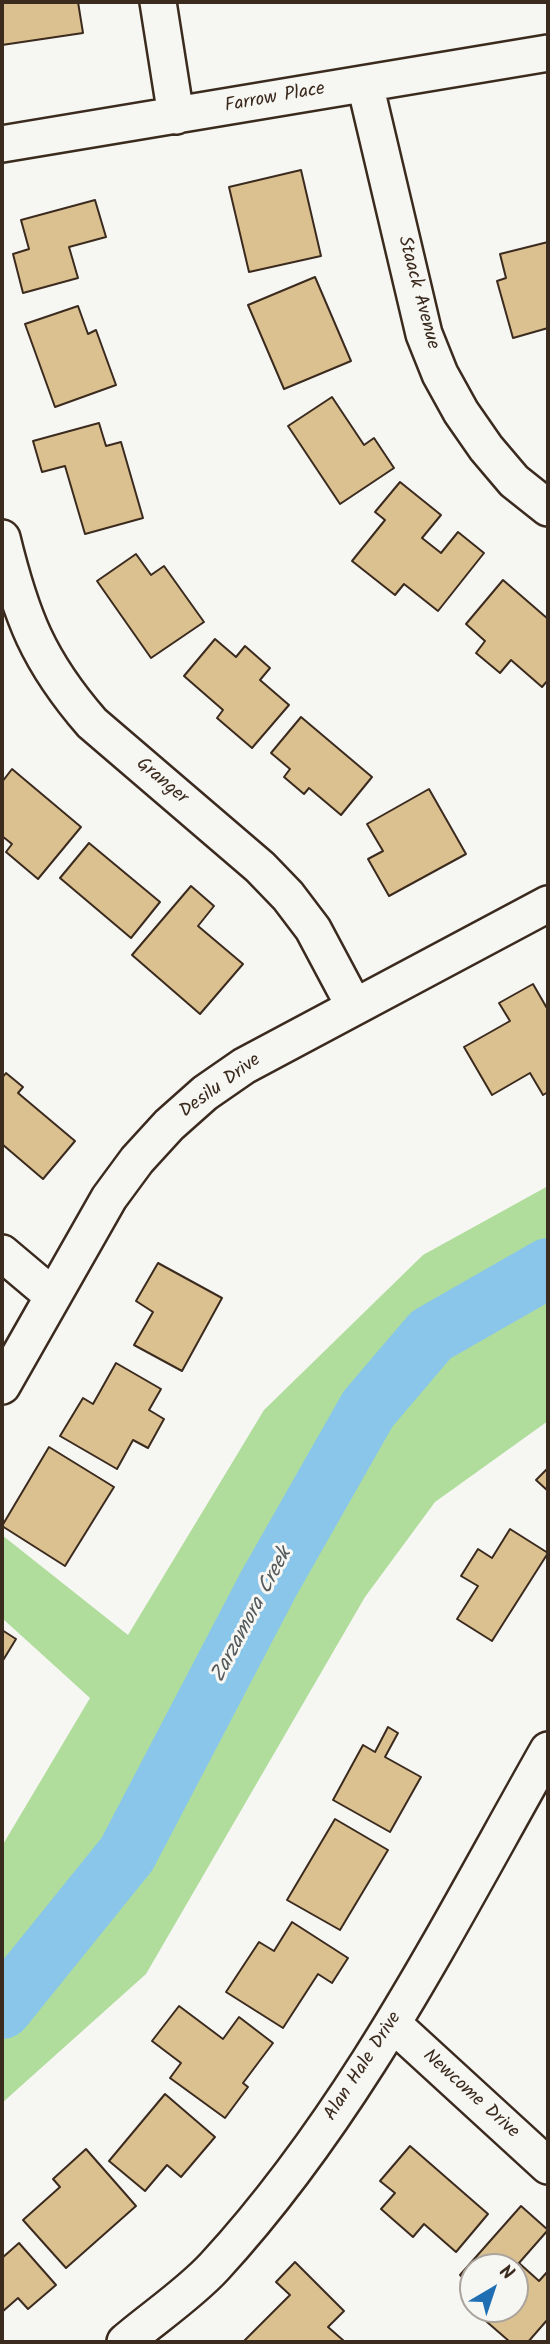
<!DOCTYPE html>
<html>
<head>
<meta charset="utf-8">
<style>
  body { margin:0 }
  #map { position:relative; width:550px; height:2344px; overflow:hidden; background:#f6f6f2; font-family:Kalam,sans-serif }
  canvas { display:block }
  .frame { position:absolute; inset:0; border:4px solid #3b2a1e; pointer-events:none }
  .north { position:absolute; left:459px; top:2253px; width:70px; height:70px; box-sizing:border-box; background:#f6f6f2; border:2px solid #aba49d; border-radius:50%; rotate:39deg; font-size:19px; font-weight:700; line-height:28px; text-align:center; color:#3b2a1e }
  .north::after { content:''; display:block; margin:auto; width:24px; height:32px; background:#1f6fb2; clip-path:polygon(50% 0,100% 100%,50% 72%,0 100%) }
</style>
</head>
<body>
<div id="map">
<canvas width="550" height="2344"></canvas>
<div class="frame"></div>
<div class="north">N</div>
</div>
<script>
const ctx = document.querySelector('canvas').getContext('2d');
ctx.lineJoin = 'round';
function fill(path, color) { ctx.fillStyle = color; ctx.fill(path, 'evenodd'); }
function trace(path, color, width, dash) { ctx.strokeStyle = color; ctx.lineWidth = width; ctx.lineCap = dash ? 'butt' : 'round'; ctx.setLineDash(dash || []); ctx.stroke(path); }
function label(font, color, halo, rows, align = 'center') {
  ctx.font = font + ' Kalam,sans-serif'; ctx.lineWidth = 6; ctx.setLineDash([]); ctx.textBaseline = 'middle'; ctx.strokeStyle = halo; ctx.fillStyle = color; for (const [text, x, y, turn = 0] of rows) {
    ctx.save(); ctx.translate(x, y); ctx.rotate((+turn || 0) * Math.PI / 180); ctx.textAlign = isNaN(turn) ? turn : align; if (halo) ctx.strokeText(text, 0, 0); ctx.fillText(text, 0, 0); ctx.restore();
  }
}
fill(new Path2D(`
  M548,1186V1421L435,1502L365,1597L146,1974L2,2103V1846L90,1698L2,1618V1535L128,1635L264,1410L423,1255Z`), '#b0dd9c');
trace(new Path2D(`
  M2,2009L127,1854L269,1583L368,1409L431,1335L548,1268`), '#8ac6ea', 60);
const building = new Path2D(`
  M2,2H78L83,33L2,45Z
  M301,170L321,256L249,272L229,187Z
  M95,200L106,237L69,247L78,278L23,293L13,254L29,249L21,220Z
  M548,242V328L513,338L497,281L506,278L500,254Z
  M315,277L351,361L284,389L248,305Z
  M78,306L88,334L96,330L116,385L55,407L25,324Z
  M332,397L364,445L374,438L394,468L340,504L288,426Z
  M99,423L106,446L121,442L143,518L85,534L65,466L42,472L33,441Z
  M400,482L441,515L422,538L441,553L458,532L484,553L438,611L404,584L395,595L352,561L385,520L375,512Z
  M136,554L151,575L164,566L204,622L151,658L97,581Z
  M503,580L548,619V680L542,687L511,660L500,673L476,653L485,641L466,624Z
  M215,639L236,657L245,646L270,668L260,680L289,705L252,748L217,718L223,710L184,676Z
  M301,717L372,777L341,815L309,788L304,794L284,777L290,769L271,753Z
  M12,769L81,827L38,879L6,852L12,844L2,836V782Z
  M429,789L466,854L389,896L368,859L383,851L367,824Z
  M89,843L160,902L131,938L60,878Z
  M191,886L214,906L198,926L243,964L200,1014L132,955Z
  M533,984L548,1010V1092L543,1095L530,1073L492,1095L464,1047L510,1021L499,1003Z
  M6,1073L23,1087L18,1093L75,1141L43,1179L2,1144V1078Z
  M158,1263L222,1298L182,1371L134,1345L153,1312L136,1301Z
  M116,1363L161,1389L149,1410L164,1419L148,1448L133,1440L117,1469L60,1436L83,1398L93,1404Z
  M49,1447L114,1487L65,1566L2,1526Z
  M548,1468V1491L536,1480Z
  M510,1529L548,1553L492,1641L457,1619L478,1586L461,1576L478,1549L492,1558Z
  M2,1630L16,1639L2,1662Z
  M388,1727L398,1733L385,1757L421,1777L390,1832L333,1800L363,1745L375,1752Z
  M335,1819L388,1850L340,1930L287,1900Z
  M292,1922L348,1958L332,1983L318,1974L283,2028L226,1992L259,1942L274,1951Z
  M179,2006L223,2039L239,2017L273,2043L243,2083L248,2087L225,2118L170,2078L181,2063L152,2041Z
  M165,2094L215,2137L181,2177L167,2165L145,2191L109,2161Z
  M410,2146L488,2214L456,2252L424,2224L413,2237L381,2209L395,2193L380,2181Z
  M86,2149L136,2206L66,2268L23,2220L60,2187L53,2179Z
  M521,2206L548,2230L519,2263L539,2281L548,2271V2319L528,2342H510L479,2315L484,2309H515V2267H473V2287L460,2275Z
  M19,2243L56,2285L28,2309L18,2298L2,2312V2258Z
  M295,2262L344,2311L328,2327L344,2341L243,2342L290,2295L276,2282Z`);
fill(building, '#dbc090');
trace(building, '#3b2a1e', 2);
const minor = new Path2D(`
  M158,2L176,116
  M365,84L424,334L440,374L461,412L486,448L514,481L548,508
  M2,144L548,53
  M2,538C21,616 38,661 92,723L260,867L288,896L313,929L354,1006
  M2,1253L53,1296
  M2,1386L109,1198L137,1160L169,1125L205,1093L244,1066L548,904
  M393,2024L548,2166
  M125,2342C153,2318 189,2294 214,2267C354,2115 447,1928 548,1750`);
trace(minor, '#3b2a1e', 40);
trace(minor, '#f6f6f2', 35);
label('19px', '#3b2a1e', '#f6f6f2', [
  ["Farrow Place",275,99,-10],
  ["Staack Avenue",417,293,75],
  ["Granger",161,782,40],
  ["Desilu Drive",221,1087,-36],
  ["Alan Hale Drive",364,2067,-57],
  ["Newcome Drive",470,2095,42]
]);
label('italic 21px', '#53595b', '#f6f6f2', [
  ["Zarzamora Creek",253,1616,-62]
]);
</script>
</body>
</html>
